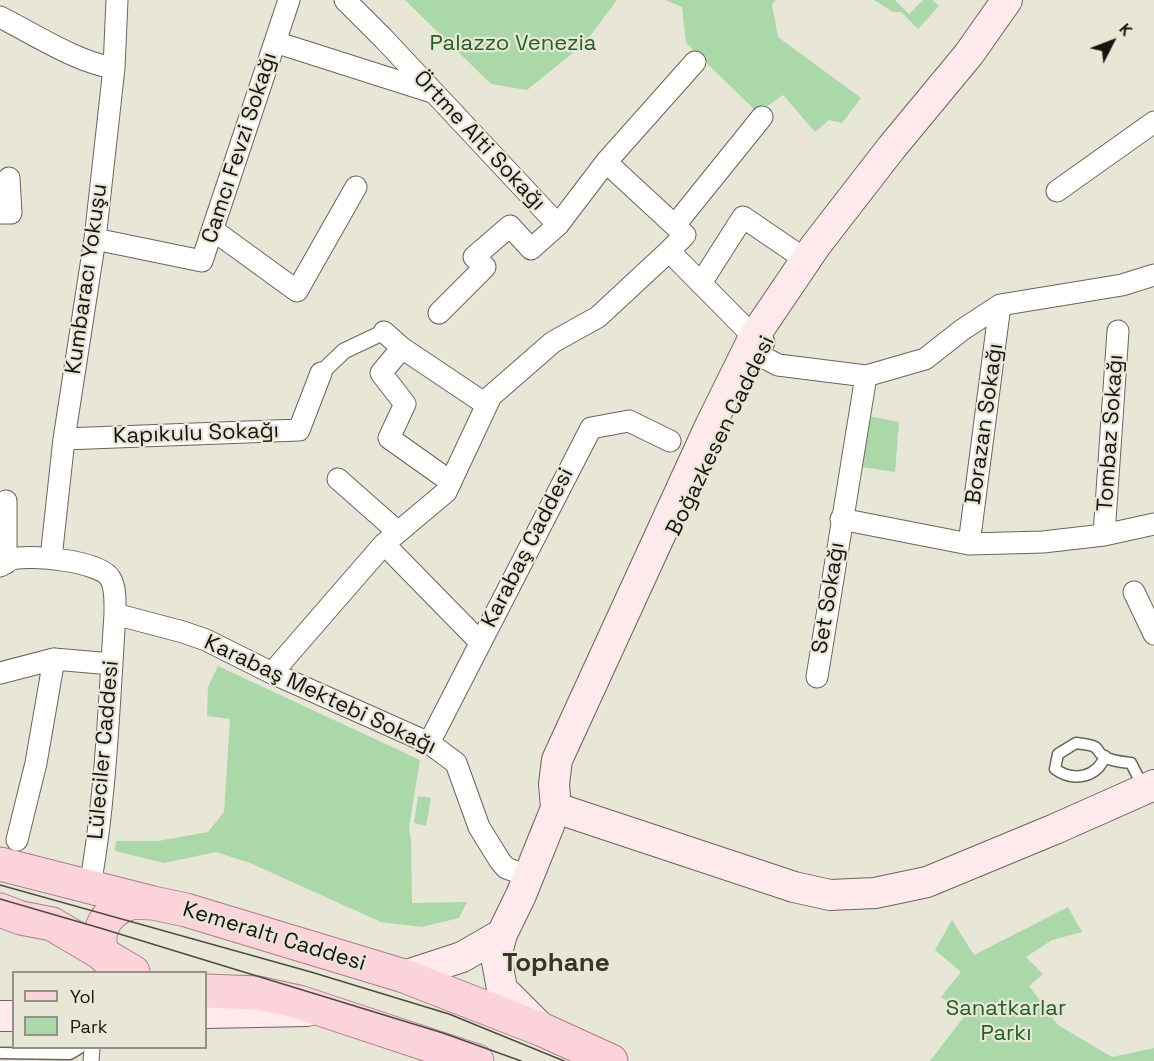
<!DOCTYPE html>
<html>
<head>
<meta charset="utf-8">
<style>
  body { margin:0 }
  #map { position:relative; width:1154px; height:1061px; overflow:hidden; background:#e8e6d7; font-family:"Space Grotesk",sans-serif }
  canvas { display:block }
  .legend { position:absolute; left:12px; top:971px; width:195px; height:78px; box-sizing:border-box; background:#e8e6d7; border:2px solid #949387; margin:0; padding:8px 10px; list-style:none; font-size:18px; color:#161610 }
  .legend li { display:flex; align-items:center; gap:12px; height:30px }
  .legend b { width:30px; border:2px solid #949387 }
  .north { position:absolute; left:1082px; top:12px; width:60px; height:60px; -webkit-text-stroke:4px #e8e6d7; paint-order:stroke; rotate:48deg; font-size:16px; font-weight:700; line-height:24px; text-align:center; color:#161610 }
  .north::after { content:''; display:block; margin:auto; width:21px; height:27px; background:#161610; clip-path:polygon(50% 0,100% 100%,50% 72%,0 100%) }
</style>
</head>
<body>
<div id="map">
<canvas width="1154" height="1061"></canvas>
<ul class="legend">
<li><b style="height:8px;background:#fcd3da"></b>Yol</li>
<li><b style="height:16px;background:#abd8a8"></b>Park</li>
</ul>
<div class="north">K</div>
</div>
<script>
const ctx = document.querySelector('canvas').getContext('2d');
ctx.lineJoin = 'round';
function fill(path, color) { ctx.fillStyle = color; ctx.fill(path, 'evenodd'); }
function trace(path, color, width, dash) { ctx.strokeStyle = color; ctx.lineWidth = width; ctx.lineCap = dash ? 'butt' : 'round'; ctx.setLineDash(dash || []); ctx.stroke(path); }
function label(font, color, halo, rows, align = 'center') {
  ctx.font = font + ' "Space Grotesk",sans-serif'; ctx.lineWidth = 4.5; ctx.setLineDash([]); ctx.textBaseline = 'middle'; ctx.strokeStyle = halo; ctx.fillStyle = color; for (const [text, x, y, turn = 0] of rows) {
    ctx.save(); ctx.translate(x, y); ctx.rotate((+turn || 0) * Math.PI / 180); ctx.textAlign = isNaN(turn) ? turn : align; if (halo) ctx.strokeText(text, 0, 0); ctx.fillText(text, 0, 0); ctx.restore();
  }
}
fill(new Path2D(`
  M405,0H617L584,44L527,90L491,84Z
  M665,0H776L772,4L778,37L861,98L842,123L829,120L815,132L783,95L758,113L686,43L682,7Z
  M874,0H895L909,14L923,0H933L939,6L918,29L901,12H893Z
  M863,415L899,422L895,472L856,466Z
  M218,666L420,760L409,827L411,840L412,903L467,902L459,918L422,927L381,922L250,863L216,852L164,863L115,851L116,841H158L208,832L224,812L230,719L207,716L208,687Z
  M418,796L431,798L426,826L414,823Z
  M1068,907L1082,932L1052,940L1026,957L1043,974L1029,986L1058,1025L1112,1057L1154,1048V1061H930L967,1013L941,997L961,972L935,950L952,920L974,955Z`), '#abd8a8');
const service = new Path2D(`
  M1105,756C1097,778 1073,782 1055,769L1058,754L1076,743C1082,744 1090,744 1095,747C1098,749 1099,753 1102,755C1109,761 1122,762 1131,763L1143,787
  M0,1053L70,1054L80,1048`);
const pedestrian = new Path2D(`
  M321,373L344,351L384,332
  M91,1061L92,1048`);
const minor = new Path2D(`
  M345,0L384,39L558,225L606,162L695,62
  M0,17C34,34 76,62 114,68
  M275,42L432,92
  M606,162L685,235L669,251L746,329L764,342
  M1057,191L1154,122
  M0,213H11L9,178
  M675,225L762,117
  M213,230L297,291L356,187
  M95,239L202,261L289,0
  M701,283L743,217L806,260
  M439,313L485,267L474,257L510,226L531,249L558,225
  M384,332L402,348L487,405
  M402,348L381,373L405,404L389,438L451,482
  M748,349L778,365L866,376L925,359L962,330L1000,305L1122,285L1154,275
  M64,439L299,430L321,373
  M338,479L398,532
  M841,519L969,544L1043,542L1104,535L1154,524
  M1104,535L1118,331
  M384,544L480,642
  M969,544L1000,305
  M51,558L64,439L95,239L114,68L117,0
  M6,563V501
  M0,566C4,564 8,561 12,559C30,554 100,561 110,578C116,587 115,603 115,614C109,704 106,797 90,886
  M1134,592L1154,634
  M115,614L183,632L206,640L272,673L429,743L456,763L479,827L500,861L506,868L528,876
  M0,673L54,659L112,664
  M272,673L384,544L446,492L491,396L553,342L598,317L669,251
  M817,677L866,376
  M429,743L591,428L629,421L670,441
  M17,840L36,763L54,659`);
const secondary = new Path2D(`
  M556,808L794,887L830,895L875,893L927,882L1055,829L1154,785
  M404,976L462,957L502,934
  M206,1013L307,1011
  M0,1016H14
  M543,1030L502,989L496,956L502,934L521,895L556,808L554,784L557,760L711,424L755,335L816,245L892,147L969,54L1007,0`);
const primary = new Path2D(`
  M0,864L153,903L186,910L404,976L543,1030L611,1061
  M0,910L21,918L52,924L133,972
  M105,957C92,936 105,911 128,904C135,901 143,903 151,903
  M206,991L258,993L299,1002L477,1061`);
trace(service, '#686659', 13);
trace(pedestrian, '#686659', 17);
trace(minor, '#686659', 23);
trace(secondary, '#686659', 32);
trace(primary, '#aa7e83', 35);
trace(service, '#fff', 10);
trace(pedestrian, '#fff', 15);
trace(minor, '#fff', 21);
trace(secondary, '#fee9ec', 30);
trace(primary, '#fcd3da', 33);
trace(new Path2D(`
  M0,885L311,972L449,1014L564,1061
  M0,899L100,928L443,1033L521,1061`), '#4a4a42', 1.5);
label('22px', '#216322', '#e8e6d7', [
  ["Palazzo Venezia",513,44],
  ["Sanatkarlar",1006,1009],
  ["Parkı",1006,1034]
]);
label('22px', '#161610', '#e8e6d7', [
  ["Örtme Alti Sokağı",479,141,47],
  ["Camcı Fevzi Sokağı",240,148,-72],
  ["Kumbaracı Yokuşu",87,279,-82],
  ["Borazan Sokağı",985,424,-82],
  ["Tombaz Sokağı",1111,433,-86],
  ["Kapıkulu Sokağı",196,434,-2],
  ["Boğazkesen Caddesi",721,436,-64],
  ["Karabaş Caddesi",528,548,-63],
  ["Set Sokağı",829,598,-81],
  ["Karabaş Mektebi Sokağı",320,695,25],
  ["Lüleciler Caddesi",104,750,-85],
  ["Kemeraltı Caddesi",274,937,17]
]);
label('bold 26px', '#373529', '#e8e6d7', [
  ["Tophane",556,964]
]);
</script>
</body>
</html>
